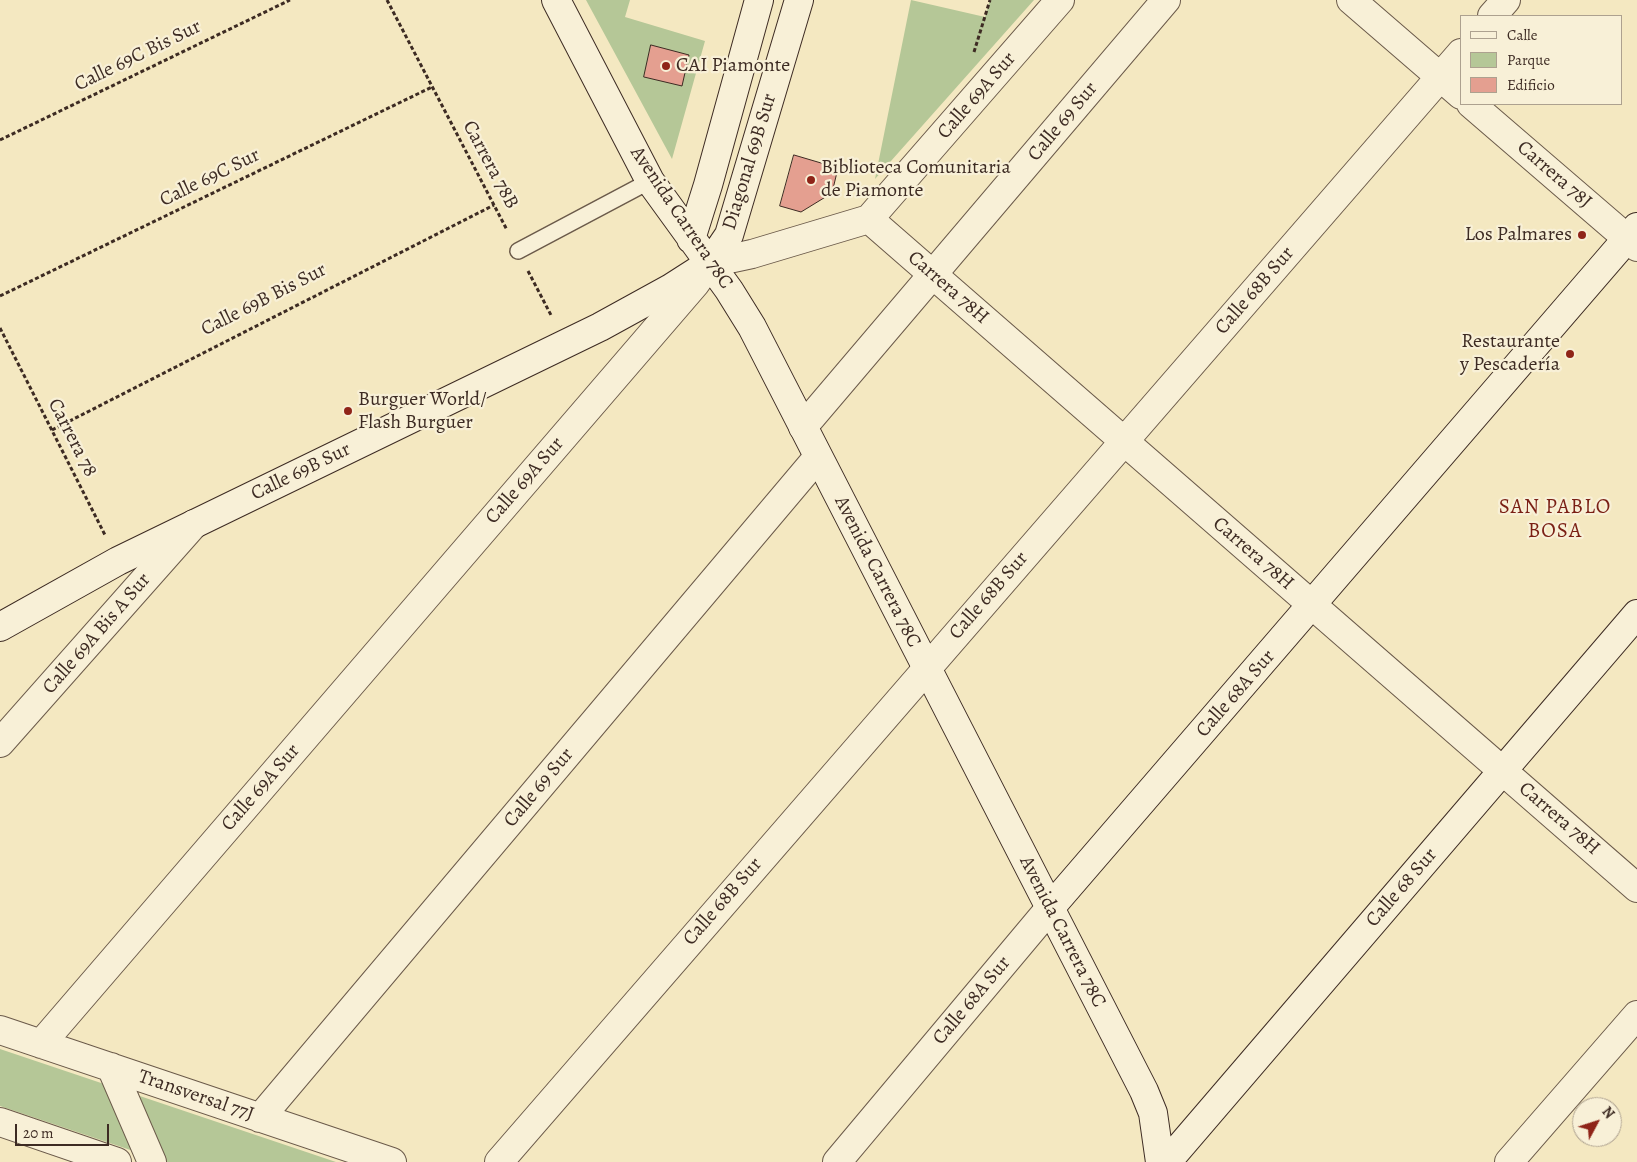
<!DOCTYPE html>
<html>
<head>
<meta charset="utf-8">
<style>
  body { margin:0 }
  #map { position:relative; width:1637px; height:1162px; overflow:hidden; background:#f4e8c1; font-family:Alegreya,serif }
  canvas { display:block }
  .legend { position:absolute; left:1460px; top:15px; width:162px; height:90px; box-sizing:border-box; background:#f8f0d7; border:1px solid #ada18f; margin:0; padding:6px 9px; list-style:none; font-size:15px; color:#3d2b23 }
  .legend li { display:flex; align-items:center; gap:10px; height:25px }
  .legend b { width:25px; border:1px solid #ada18f }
  .north { position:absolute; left:1572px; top:1097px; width:50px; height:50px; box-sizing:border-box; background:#f8f0d7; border:1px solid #ada18f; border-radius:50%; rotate:50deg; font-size:14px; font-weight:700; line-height:20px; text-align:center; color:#3d2b23 }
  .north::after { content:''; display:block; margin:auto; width:18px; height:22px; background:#8f2418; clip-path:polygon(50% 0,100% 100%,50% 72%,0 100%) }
  .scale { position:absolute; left:15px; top:1124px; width:94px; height:22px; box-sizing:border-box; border:2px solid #3d2b23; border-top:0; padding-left:6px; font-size:15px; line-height:18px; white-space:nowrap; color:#3d2b23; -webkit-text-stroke:4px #f8f0d7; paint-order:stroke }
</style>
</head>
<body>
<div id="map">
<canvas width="1637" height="1162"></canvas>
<ul class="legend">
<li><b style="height:6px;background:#f8f0d7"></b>Calle</li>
<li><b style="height:14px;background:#b5c797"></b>Parque</li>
<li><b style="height:14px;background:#e49f90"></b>Edificio</li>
</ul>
<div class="north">N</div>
<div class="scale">20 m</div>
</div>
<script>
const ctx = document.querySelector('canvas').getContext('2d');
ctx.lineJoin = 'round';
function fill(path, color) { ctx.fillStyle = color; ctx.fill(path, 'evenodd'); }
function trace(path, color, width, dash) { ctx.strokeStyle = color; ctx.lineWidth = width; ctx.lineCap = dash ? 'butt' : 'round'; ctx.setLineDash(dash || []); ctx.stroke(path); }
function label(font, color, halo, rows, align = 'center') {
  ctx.font = font + ' Alegreya,serif'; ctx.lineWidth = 4.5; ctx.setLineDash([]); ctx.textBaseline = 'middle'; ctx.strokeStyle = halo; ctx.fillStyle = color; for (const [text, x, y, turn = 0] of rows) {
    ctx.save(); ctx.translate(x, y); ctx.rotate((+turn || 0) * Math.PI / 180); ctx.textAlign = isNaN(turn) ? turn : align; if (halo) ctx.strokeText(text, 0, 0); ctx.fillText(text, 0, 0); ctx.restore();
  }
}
fill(new Path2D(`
  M586,0H630L625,17L705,41L672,159Z
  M911,0L985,17L990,0H1034L875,179Z
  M0,1049L336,1162H166L0,1106Z`), '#b5c797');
const building = new Path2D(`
  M651,45L689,55L682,86L644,77Z
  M794,155L838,168L832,193L801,212L780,206Z`);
fill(building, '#e49f90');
trace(building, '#3d2b23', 1);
const lane = new Path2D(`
  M518,251L650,181`);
const street = new Path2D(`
  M1351,0L1461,95
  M1492,16L1506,0
  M1471,104L1637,247
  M869,219L1637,888
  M803,427L1166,0
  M0,743L194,524
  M0,1030L392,1162
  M41,1044L695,284L710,263L752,254L869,219L1060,0
  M111,1067L152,1162
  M260,1118L818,457
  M0,1122L117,1162
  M499,1162L1461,53
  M837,1162L1050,908
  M1509,1162L1637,1015`);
const secondary = new Path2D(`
  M556,0L650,181L729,290L752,327L1144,1091L1153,1113L1160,1162
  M691,239L708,185L759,0
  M0,627L118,561L600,327L671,288L710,263L729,235L799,0
  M1050,908L1637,227
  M1167,1162L1637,614`);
trace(lane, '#6b5a4a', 18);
trace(street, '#6b5a4a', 30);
trace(secondary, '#3d2b23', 30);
trace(new Path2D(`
  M387,0L507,230
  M974,52L990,0
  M0,140L290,0
  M528,271L552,317
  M0,296L432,87
  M0,328L105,535
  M52,430L494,205`), '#3d2b23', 3, [4, 2.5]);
trace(lane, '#f8f0d7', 15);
trace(street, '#f8f0d7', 28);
trace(secondary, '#f8f0d7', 28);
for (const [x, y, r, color] of [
  [666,66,5,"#8f2418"],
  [811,180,5,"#8f2418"],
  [1582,235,5,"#8f2418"],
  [1570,354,5,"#8f2418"],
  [348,411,5,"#8f2418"]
]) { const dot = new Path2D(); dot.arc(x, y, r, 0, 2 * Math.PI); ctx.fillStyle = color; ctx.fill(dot); trace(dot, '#f8f0d7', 2); }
label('20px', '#3d2b23', '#f8f0d7', [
  ["Calle 69C Bis Sur",138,56,-26],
  ["Calle 69A Sur",977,96,-49],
  ["Calle 69 Sur",1063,122,-50],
  ["Diagonal 69B Sur",750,162,-73],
  ["Carrera 78B",490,165,62],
  ["Carrera 78J",1554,175,41],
  ["Calle 69C Sur",210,178,-26],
  ["Avenida Carrera 78C",681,218,56],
  ["Carrera 78H",948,288,41],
  ["Calle 68B Sur",1255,291,-49],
  ["Calle 69B Bis Sur",264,300,-27],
  ["Carrera 78",72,438,63],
  ["Calle 69B Sur",301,472,-26],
  ["Calle 69A Sur",525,481,-49],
  ["Carrera 78H",1253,554,41],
  ["Avenida Carrera 78C",877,572,63],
  ["Calle 68B Sur",989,596,-49],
  ["Calle 69A Bis A Sur",97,634,-49],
  ["Calle 68A Sur",1236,694,-49],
  ["Calle 69A Sur",261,788,-49],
  ["Calle 69 Sur",539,788,-50],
  ["Carrera 78H",1559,819,41],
  ["Calle 68 Sur",1402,888,-49],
  ["Calle 68B Sur",723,902,-49],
  ["Avenida Carrera 78C",1062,932,63],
  ["Calle 68A Sur",972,1001,-50],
  ["Transversal 77J",196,1096,19]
]);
label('20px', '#3d2b23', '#f8f0d7', [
  ["CAI Piamonte",676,66],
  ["Biblioteca Comunitaria",821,168],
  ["de Piamonte",821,191],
  ["Los Palmares",1572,235,"right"],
  ["Restaurante",1560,342,"right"],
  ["y Pescadería",1560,365,"right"],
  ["Burguer World/",358,400],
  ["Flash Burguer",358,423]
], 'left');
ctx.letterSpacing = '1px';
label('21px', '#7a1f14', '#f8f0d7', [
  ["SAN PABLO",1555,508],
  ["BOSA",1555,532]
]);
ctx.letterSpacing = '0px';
</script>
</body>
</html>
